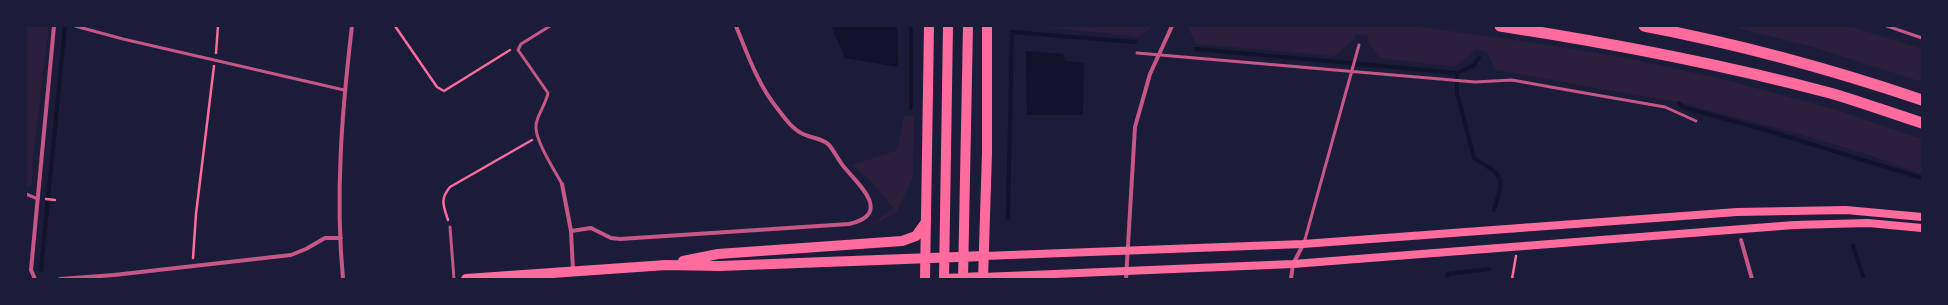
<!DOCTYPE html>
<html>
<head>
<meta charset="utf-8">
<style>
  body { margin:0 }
  #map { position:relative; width:1948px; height:305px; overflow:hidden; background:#1b1b3a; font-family:"Alegreya Sans",sans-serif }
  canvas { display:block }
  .frame { position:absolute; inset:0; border:27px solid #1b1b3a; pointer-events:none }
</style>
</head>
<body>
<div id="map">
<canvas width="1948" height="305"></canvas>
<div class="frame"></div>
</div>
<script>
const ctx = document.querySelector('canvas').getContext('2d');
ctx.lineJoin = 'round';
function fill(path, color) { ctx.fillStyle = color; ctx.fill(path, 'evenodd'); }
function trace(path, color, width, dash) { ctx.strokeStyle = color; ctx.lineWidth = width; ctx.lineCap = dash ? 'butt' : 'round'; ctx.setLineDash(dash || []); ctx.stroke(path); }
fill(new Path2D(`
  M26,26H49L33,159L32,184L29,187L26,184Z
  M1036,26H1153L1138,37Z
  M1187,26H1414L1557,46L1637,60L1726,80L1837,110L1922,139V174L1872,156L1799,134L1681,103L1495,70L1487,52L1476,49L1455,67L1380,58L1368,42V36L1355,34L1354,39L1335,56L1196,44Z
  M1729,26H1849L1922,49V82L1813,47Z
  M904,115L914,116L913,177L897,212L868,227L893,208L870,180L852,165L895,151L898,147Z`), '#2a1e3b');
fill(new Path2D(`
  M831,26H897L898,67L845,58Z
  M1026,51L1063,54L1065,61L1084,63L1083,115H1027Z`), '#12122b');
trace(new Path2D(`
  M1196,49L1457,73L1473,66L1479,58
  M1457,73V93L1474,158C1504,177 1505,175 1494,210
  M1679,103L1682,107L1762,129L1922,178
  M911,108V26
  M1008,218L1012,32L1135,42
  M1853,246L1864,279
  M41,270L65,26
  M1447,279L1448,274L1489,269`), '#12122b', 4);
trace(new Path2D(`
  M395,26L437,87L444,91L510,50
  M216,53L218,26
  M46,199L55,200
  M448,220C443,205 440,199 450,187L532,140
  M193,258L196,214L214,66
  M1512,279L1516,256`), '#ff6b9d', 2.5);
trace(new Path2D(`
  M75,26L123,39L344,90
  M550,26L521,44L518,50L548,93C546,104 537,115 536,125C534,139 555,171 562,184
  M1887,26L1922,38
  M1137,53L1475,82L1512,80L1562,89L1665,107L1696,121
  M26,194L38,199
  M450,227L454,279
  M1304,243L1359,45`), '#c65784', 3);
trace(new Path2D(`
  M562,184L571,231L573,270
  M571,231L591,228L611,238L620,239L849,224C893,214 859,185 844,167C838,160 834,150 828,144C821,138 811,138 803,134C792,129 784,117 777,108C758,85 747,53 736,26
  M1741,240L1752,279
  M35,279L31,270L54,26
  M60,279L114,275L291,255L306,249L325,238H341
  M343,279C335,195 342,110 352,26
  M1126,279L1135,127L1150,74L1172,26
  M1291,279L1293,264L1303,245`), '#c65784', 4);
trace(new Path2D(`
  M984,256L1303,244L1737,212L1846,210L1922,217
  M983,277L1293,264L1794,225L1868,223L1922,228`), '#ff6b9d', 8);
trace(new Path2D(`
  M683,261L718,254L902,241L916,236L926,222
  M466,279L666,265L720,266L984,256
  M925,279L929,26
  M944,279L948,26
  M944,279L983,277
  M963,279L968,26
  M983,279L987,153V26`), '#ff6b9d', 10);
trace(new Path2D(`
  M1500,26C1611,43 1721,64 1830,93C1861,102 1891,113 1922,123
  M1644,26C1738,44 1831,69 1922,100`), '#ff6b9d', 11);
</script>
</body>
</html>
